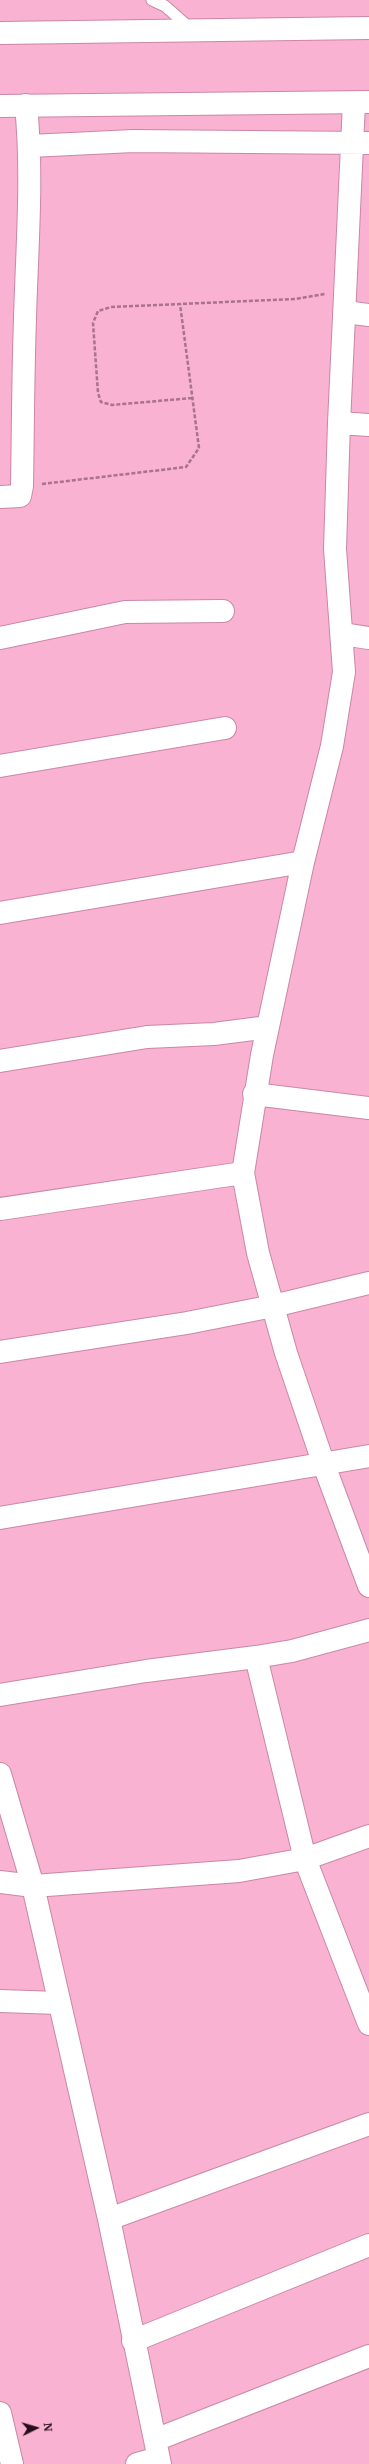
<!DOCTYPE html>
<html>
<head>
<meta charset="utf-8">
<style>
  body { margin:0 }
  #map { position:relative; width:369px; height:2464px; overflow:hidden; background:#f9b2d1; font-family:Merriweather,serif }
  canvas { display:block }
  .north { position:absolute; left:16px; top:2408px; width:40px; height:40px; -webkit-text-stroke:3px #f9b2d1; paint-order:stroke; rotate:85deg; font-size:11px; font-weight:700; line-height:16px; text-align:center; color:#270e1a }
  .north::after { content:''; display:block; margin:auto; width:14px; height:18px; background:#270e1a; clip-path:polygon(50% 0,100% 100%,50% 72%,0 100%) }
</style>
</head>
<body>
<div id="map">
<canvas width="369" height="2464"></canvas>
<div class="north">N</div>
</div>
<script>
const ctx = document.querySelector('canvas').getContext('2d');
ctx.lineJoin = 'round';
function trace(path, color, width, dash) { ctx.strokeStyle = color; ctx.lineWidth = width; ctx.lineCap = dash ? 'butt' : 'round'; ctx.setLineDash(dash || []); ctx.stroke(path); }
const service = new Path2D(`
  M152,0L165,6L191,29`);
const minor = new Path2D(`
  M354,103L339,423L335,549L344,672L332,746L303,862L262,1055L243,1173L258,1253L286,1353L324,1465L369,1586
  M30,146L133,141L368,143
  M346,312L369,315
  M339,423L369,425
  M0,497L20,496L22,486C23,430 23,374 25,318C27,247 33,176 26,105
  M342,634L369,638
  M0,638L125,612L223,611
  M0,766L225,728
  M0,913L303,862
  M0,1061L147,1037L214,1034L268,1027
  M254,1094L369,1108
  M0,1209L243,1173
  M0,1352L187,1323L273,1306L369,1283
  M0,1518L369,1456
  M369,1630L292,1651L256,1657L305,1859L369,2024
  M0,1695L146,1671L256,1657
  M0,1774L33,1886L109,2219L160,2464
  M0,1882L33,1886L239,1871L305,1859L369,1836
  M0,2001L59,2003
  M109,2219L369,2124
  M133,2341L369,2245
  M0,2413L12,2464
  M155,2440L369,2356
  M137,2464L158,2458`);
const tertiary = new Path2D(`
  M0,33L369,28
  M0,106L369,102`);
trace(service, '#cb87a6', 13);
trace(minor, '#cb87a6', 24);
trace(tertiary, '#cb87a6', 24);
trace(new Path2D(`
  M192,398L112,405L101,402L98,393L93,323L98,311L111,307L295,299L325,294
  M42,484L186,467L199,448L180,304`), '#a8738b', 2.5, [4, 2]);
trace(service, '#fff', 11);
trace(minor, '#fff', 22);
trace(tertiary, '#fff', 22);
</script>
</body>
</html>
